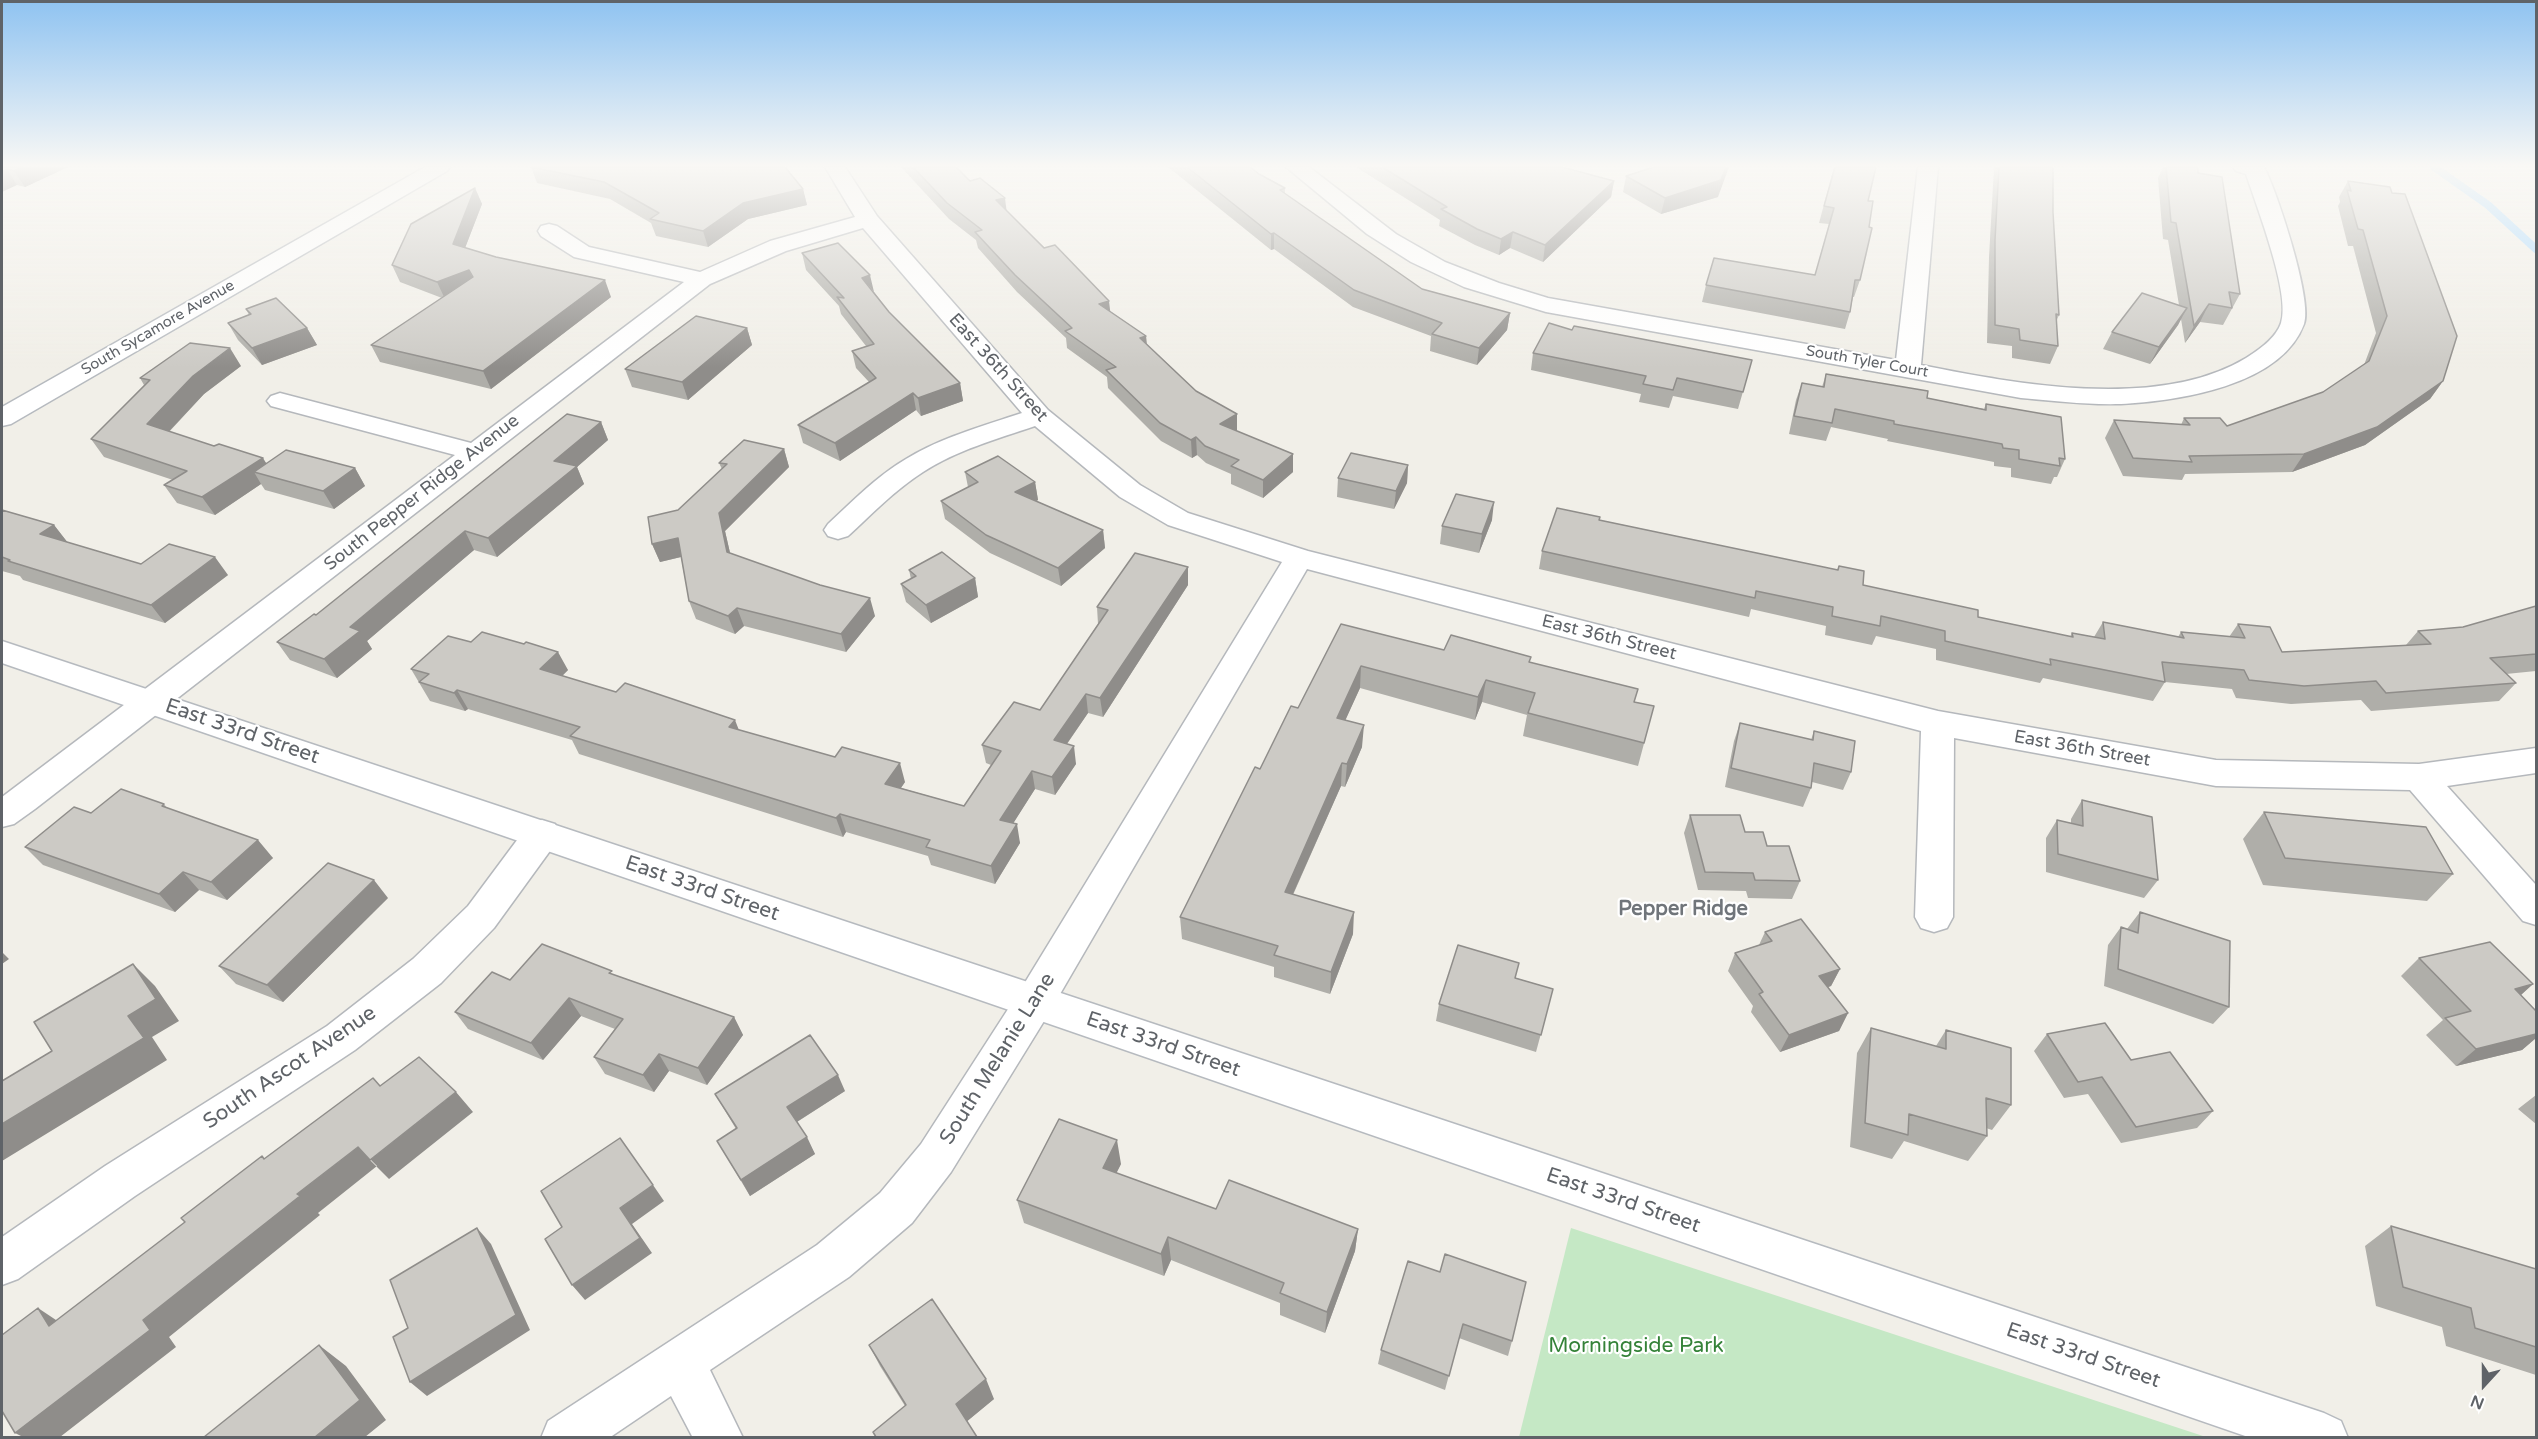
<!DOCTYPE html>
<html>
<head>
<meta charset="utf-8">
<style>
  body { margin:0 }
  #map { position:relative; width:2538px; height:1439px; overflow:hidden; background:#f1efe8; font-family:"Varela Round",sans-serif }
  canvas { display:block }
  .frame { position:absolute; inset:0; border:3px solid #5f6368; pointer-events:none }
  .north { position:absolute; left:2454px; top:1355px; width:60px; height:60px; -webkit-text-stroke:4px #fff; paint-order:stroke; rotate:201deg; font-size:16px; font-weight:700; line-height:24px; text-align:center; color:#5f6368 }
  .north::after { content:''; display:block; margin:auto; width:21px; height:27px; background:#5f6368; clip-path:polygon(50% 0,100% 100%,50% 72%,0 100%) }
</style>
</head>
<body>
<div id="map">
<canvas width="2538" height="1439"></canvas>
<div class="frame"></div>
<div class="north">N</div>
</div>
<script>
const ctx = document.querySelector('canvas').getContext('2d');
ctx.lineJoin = 'round';
function fill(path, color) { ctx.fillStyle = color; ctx.fill(path, 'evenodd'); }
function trace(path, color, width, dash) { ctx.strokeStyle = color; ctx.lineWidth = width; ctx.lineCap = dash ? 'butt' : 'round'; ctx.setLineDash(dash || []); ctx.stroke(path); }
function label(font, color, halo, rows, align = 'center') {
  ctx.font = font + ' "Varela Round",sans-serif'; ctx.lineWidth = 4.5; ctx.setLineDash([]); ctx.textBaseline = 'middle'; ctx.strokeStyle = halo; ctx.fillStyle = color; for (const [text, x, y, turn = 0] of rows) {
    ctx.save(); ctx.translate(x, y); ctx.rotate((+turn || 0) * Math.PI / 180); ctx.textAlign = isNaN(turn) ? turn : align; if (halo) ctx.strokeText(text, 0, 0); ctx.fillText(text, 0, 0); ctx.restore();
  }
}
fill(new Path2D(`
  M1571,1228L2206,1437H1519Z`), '#c5e8c5');
trace(new Path2D(`
  M2434,167L2488,205L2536,249`), '#aadaff', 8);
const street = new Path2D(`
  M825,167H845L877,216L1048,410L1140,485L1188,513L1308,551L1938,711L2216,760L2419,764L2536,748V773L2447,786L2536,885V925L2523,921L2410,790L2216,786L1954,738L1953,917L1947,928L1934,932L1921,928L1915,917L1921,731L1307,569L1049,1013L951,1172L912,1223L849,1277L710,1370L743,1438H693L671,1396L609,1438H541L548,1421L817,1245L880,1193L921,1144L1021,989L1282,562L1168,525L1120,497L1035,426C997,439 957,450 923,472C895,490 872,514 848,536L838,539L828,536L824,530L828,524C853,501 877,476 906,459C942,437 983,426 1022,413L863,228L786,251L710,284L35,809L14,824L2,827V797L455,455L271,406L267,401L271,396L280,393L471,443L684,282L574,257L541,236L538,231L541,226L549,224L557,226L589,247L700,272L770,241L855,217Z
  M1286,167H1309L1396,234L1445,262L1499,283L1548,298L1896,360L1918,167H1938L1921,365C2016,384 2158,411 2246,358C2259,350 2276,338 2281,323C2291,294 2256,205 2246,174L2236,171L2233,167H2264C2277,191 2313,301 2304,324C2281,386 2178,401 2121,404C2088,405 2054,401 2021,398L1546,312L1464,287L1411,262L1367,234Z
  M542,820L555,824L560,834L555,844L494,928L441,983L355,1050L135,1196L18,1279L2,1285V1237L105,1166L327,1026L413,959L468,906L529,824Z`);
const secondary = new Path2D(`
  M425,167H450L447,171L11,424L2,426V407Z
  M2,641L2324,1413L2341,1421L2348,1438H2251L2,663Z`);
trace(street, '#b5b8bc', 3);
trace(secondary, '#b6babf', 3);
fill(street, '#fff');
fill(secondary, '#fff');
fill(new Path2D(`
  M2,167H68L25,187L17,185Z
  M531,167L803,189L807,205L748,219L708,247L656,236L651,223L610,199L537,183Z
  M901,167H956L970,181L1007,211L1110,311L1146,336L1147,344L1237,431L1293,454V472L1263,498L1231,484V474L1206,463L1197,455L1192,458L1161,441L1108,388L1107,377L1067,348L1066,338L1017,292L978,248L976,240L949,219Z
  M1168,167H1250L1259,174L1285,188V194L1422,289L1510,313L1507,330L1477,365L1430,351L1431,336L1353,307L1274,249L1271,250Z
  M1356,167H1562L1614,181L1611,197L1543,262L1510,248L1499,255L1475,245L1439,226L1440,220Z
  M1834,167H1876L1868,201L1860,280L1854,297H1853L1850,312L1845,329L1702,302L1706,285L1815,275L1829,224L1819,223Z
  M1994,167H2053V212L2059,315L2056,322L2058,346L2050,364L2012,358V346L1987,343L1989,257Z
  M2163,167H2198V173L2240,294L2223,325L2200,322L2185,343L2181,319L2178,325L2150,364L2103,349L2112,332L2179,305L2168,240L2163,239L2158,178Z
  M1626,176L1718,197L1661,214L1623,192Z
  M2348,181L2443,381L2430,399L2365,445L2292,472L2185,474L2182,480L2123,476L2105,438L2114,420L2181,425L2184,418L2227,426L2323,392L2364,365L2376,333L2353,246H2348L2338,206L2340,202L2339,197Z
  M475,188L482,204L465,248L496,257L611,297L491,389L380,362L371,345L442,298L400,282L392,265Z
  M802,253L874,292L889,312L960,383L963,401L921,416L916,410L840,461L803,443L798,425L869,382L856,368L852,351L866,346L841,314L839,306L806,270Z
  M246,309L307,328L317,345L262,365L238,340L228,323L249,315Z
  M747,328L752,345L688,400L632,387L625,369Z
  M1572,330L1752,360L1738,409L1673,396L1669,408L1639,402L1641,394L1531,370L1533,353Z
  M241,366L204,394L169,432L267,463L355,468L365,486L334,509L265,490L261,484L215,515L177,503L164,485L173,480L104,457L91,439L144,385L140,378Z
  M1826,374L1927,398L1984,409L1986,404L2065,459L2057,477H2054L2051,484L2011,477V468L1994,466V462L1887,441L1888,439L1831,427L1826,441L1789,434L1796,400L1802,383L1822,387Z
  M601,422L608,440L577,467L584,484L497,557L474,550L367,641L372,649L337,678L290,660L277,642Z
  M784,449L789,467L725,531L730,553L875,616L846,652L744,626L735,634L696,619L689,601L681,557L660,562L652,544L678,510L722,469L719,463Z
  M1408,465L1407,483L1394,509L1337,497L1338,478Z
  M965,472L1035,482L1038,500L1036,501L1103,530L1105,548L1061,586L990,553L945,519L941,501L968,487Z
  M2,510L54,525L68,543L141,564L228,575L165,623L23,580L20,576L2,571Z
  M1492,520L1479,553L1440,544L1442,526Z
  M1600,520L1837,570L1839,566L1863,585L1978,617L2070,637L2072,633L2094,637L2103,622L2178,637L2181,632L2229,637L2238,624L2282,652L2406,645L2418,631L2463,627L2536,606V671L2506,674L2516,683L2499,701L2371,711L2361,700L2291,704L2236,698L2232,689L2165,682L2153,701L2043,678L2040,683L1936,660V649L1876,636L1872,645L1825,635L1826,626L1751,609L1749,617L1539,569L1542,551Z
  M1188,567V585L1103,717L1088,713L1067,744L1076,764L1055,795L1035,789L1013,823L1020,843L995,884L931,865L928,856L846,832L843,837L579,754L572,740L468,709L465,711L430,701L411,669L471,642L524,644L568,670L562,676L739,730L905,782L901,788L964,806L991,765L986,763L982,745L1040,710L1098,624L1097,607Z
  M909,570L975,578L978,597L931,623L906,602L901,584L911,579Z
  M1341,624L1444,650L1530,662L1634,702L1654,706L1638,766L1523,736L1527,715L1482,702L1475,720L1360,688L1345,720L1362,747L1345,787L1341,786L1293,895L1353,934L1330,994L1274,977V967L1182,939L1180,917L1260,769L1298,708Z
  M1740,723L1811,740L1814,731L1851,772L1843,790L1812,782L1811,788L1803,807L1725,787L1734,741Z
  M2082,800L2158,880L2144,898L2046,872V838L2057,820L2071,823V819Z
  M164,804L167,808L273,858L227,900L199,890L175,912L43,865L25,847L91,813Z
  M2264,812L2453,874L2427,901L2263,885L2243,839Z
  M1690,815L1745,832L1767,846L1800,881L1792,899L1748,898L1746,891L1698,890L1684,833Z
  M388,898L283,1002L236,984L219,966Z
  M2140,912L2229,1007L2213,1024L2104,986L2108,945L2121,927L2127,929Z
  M1765,932L1840,969L1831,986L1828,987L1848,1013L1839,1031L1780,1052L1751,1012L1753,1006L1728,971L1735,953L1759,945Z
  M2419,958L2533,984L2521,995L2536,1011V1038L2522,1050L2456,1066L2426,1035L2443,1020L2401,976Z
  M614,975L734,1017L743,1035L707,1085L669,1071L654,1092L605,1074L594,1057L615,1029L581,1016L543,1060L468,1029L455,1012L510,980Z
  M1516,978L1553,989L1536,1052L1436,1021L1439,1004Z
  M1871,1028L1936,1046L1946,1030L2011,1105L1992,1130L1986,1128L1987,1136L1968,1161L1904,1141L1892,1159L1850,1147L1857,1053Z
  M2047,1034L2131,1060L2213,1111L2197,1128L2121,1143L2088,1094L2064,1098L2034,1051Z
  M845,1091L797,1122L815,1154L750,1196L717,1141L736,1129L715,1094Z
  M2536,1095V1124L2518,1109Z
  M1121,1164L1116,1173L1216,1209L1358,1229L1355,1251L1325,1333L1280,1315V1303L1171,1260L1164,1276L1024,1223L1017,1200Z
  M2391,1226L2536,1269V1375L2446,1346L2442,1327L2376,1306L2365,1246Z
  M1440,1272L1512,1341L1508,1356L1459,1338L1445,1390L1378,1364L1381,1350Z
  M869,1345L994,1399L967,1421L905,1406L880,1366Z`), '#afaea9');
fill(new Path2D(`
  M23,167H68L25,187L14,171Z
  M1726,167H1729L1718,197L1661,214L1665,198Z
  M7,169L17,185L2,192V172Z
  M1614,181L1611,197L1543,262L1545,245Z
  M475,188L482,204L460,261L453,244Z
  M803,189L807,205L748,219L708,247L703,231L743,203Z
  M1005,198L1007,214L996,200Z
  M1513,232L1510,248L1499,255L1501,239Z
  M1274,233V249L1271,250V234Z
  M469,270L477,287L445,299L437,282Z
  M870,275L874,292L862,278Z
  M605,280L611,297L491,389L483,371Z
  M1109,301L1111,318L1099,304Z
  M2209,304L2200,322L2185,343L2194,326Z
  M2187,308L2178,325L2150,364L2159,347Z
  M1510,313L1507,330L1477,365L1479,348Z
  M307,328L317,345L262,365L252,348Z
  M747,328L752,345L688,400L682,382Z
  M1146,336L1147,353L1140,338Z
  M230,348L241,366L204,394L159,442L147,424L193,376Z
  M2443,381L2430,399L2365,445L2292,472L2304,454Z
  M960,383L963,401L921,416L918,398Z
  M913,393L916,410L840,461L835,443Z
  M1237,414V432L1220,424Z
  M601,422L608,440L577,467L584,484L497,557L488,538L554,461Z
  M1196,437L1197,455L1192,458L1191,440Z
  M784,449L789,467L725,531L734,570L727,552L719,513Z
  M1293,454V472L1263,498V480Z
  M263,458L274,476L254,472L261,484L215,515L202,497Z
  M1408,465L1407,483L1394,509L1396,491Z
  M355,468L365,486L334,509L323,491Z
  M1035,482L1038,500L1018,510L1015,492Z
  M1494,502L1492,520L1479,553L1482,534Z
  M54,525L68,543L40,534Z
  M1103,530L1105,548L1061,586L1058,568Z
  M465,531L474,550L367,641L372,649L337,678L324,659L350,627Z
  M678,538L685,556L660,562L652,544Z
  M215,557L228,575L165,623L151,605Z
  M1188,567V585L1103,717L1100,698Z
  M975,578L978,597L931,623L926,605Z
  M870,598L875,616L846,652L841,634Z
  M737,608L744,626L735,634L728,616Z
  M558,652L568,670L550,688L540,669Z
  M1361,666L1360,688L1336,741L1337,718Z
  M1486,680L1482,702L1475,720L1478,697Z
  M457,690L468,709L465,711L454,693Z
  M1086,694L1088,713L1057,758L1054,740Z
  M735,720L742,738L729,727Z
  M1364,725L1362,747L1345,787L1347,764Z
  M1074,746L1076,764L1055,795L1052,777Z
  M900,763L905,782L891,802L885,784Z
  M1342,763L1341,786L1284,914L1285,892Z
  M1032,771L1035,789L1004,838L1000,820Z
  M840,814L846,832L843,837L836,818Z
  M1017,824L1020,843L995,884L991,866Z
  M258,840L273,858L227,900L211,882Z
  M183,872L199,890L175,912L159,894Z
  M374,880L388,898L283,1002L267,985Z
  M1354,912L1353,934L1330,994L1331,972Z
  M2,952L9,959L2,964Z
  M133,964L155,986L179,1021L152,1037L167,1060L2,1161V1124L128,1016Z
  M1840,969L1831,986L1811,993L1819,976Z
  M2533,984L2513,1002L2515,989Z
  M569,998L581,1016L543,1060L531,1043Z
  M1848,1013L1839,1031L1780,1052L1789,1035Z
  M734,1017L743,1035L707,1085L698,1068Z
  M2536,1034V1038L2522,1050L2456,1066L2476,1049Z
  M659,1054L669,1071L654,1092L643,1075Z
  M838,1075L845,1091L795,1123L787,1107Z
  M456,1092L473,1112L389,1179L370,1160Z
  M807,1137L815,1154L750,1196L741,1180Z
  M1117,1140L1121,1164L1107,1192L1103,1168Z
  M358,1147L377,1166L318,1213L320,1215L169,1337L176,1347L60,1437H23L15,1433L143,1320L297,1194Z
  M653,1185L664,1201L632,1224L652,1253L585,1300L572,1285L620,1208Z
  M477,1228L491,1244L530,1330L427,1396L410,1382Z
  M1358,1229L1355,1251L1325,1333L1327,1312Z
  M1168,1237L1171,1260L1164,1276L1161,1254Z
  M38,1308L65,1326H49Z
  M319,1345L346,1366L386,1420L365,1437H315Z
  M986,1379L994,1399L965,1423L956,1404Z`), '#8f8d8a');
const building = new Path2D(`
  M2,167H23L14,171L7,169L2,172Z
  M531,167H785L803,189L743,203L703,231L650,219L659,213L604,182Z
  M913,167H956L970,181L980,178L1005,198L996,200L1044,248L1055,245L1109,301L1099,304L1146,336L1140,338L1196,391L1237,414L1220,424L1293,454L1263,480L1231,466L1239,460L1205,446L1196,437L1191,440L1160,423L1106,370L1116,367L1065,331L1072,328L1015,275L975,232L982,230L947,203Z
  M1187,167H1250L1259,174L1285,188L1280,190L1422,289L1510,313L1479,348L1432,334L1442,323L1354,290L1274,233L1271,234Z
  M1382,167H1562L1614,181L1545,245L1513,232L1501,239L1477,229L1441,209L1447,207Z
  M1654,167H1726L1721,180L1665,198L1626,176Z
  M1835,167H1876L1868,201H1873L1869,227L1872,228L1860,280H1855L1850,312L1706,285L1714,258L1815,275L1834,208L1824,206Z
  M1999,167H2053V212L2059,315L2056,314L2058,346L2020,340L2019,329L1995,325V240Z
  M2166,167H2198V173L2222,177L2240,294L2229,292L2232,308L2209,304L2194,326L2176,223L2171,222Z
  M2348,181L2390,187L2392,193L2405,194L2457,336L2443,381L2377,427L2304,454L2189,456L2192,462L2133,458L2114,420L2190,425L2184,418H2220L2227,426L2323,392L2369,361L2387,316L2363,230L2358,229L2347,190L2351,191Z
  M475,188L453,244L496,257L605,280L483,371L371,345L473,277L469,270L437,282L392,265L411,224Z
  M838,243L870,275L862,278L889,312L960,383L918,398L913,393L835,443L798,425L876,378L852,351L874,344L837,297L844,298L802,253Z
  M2142,293L2187,308L2159,347L2112,332Z
  M276,298L307,328L252,348L228,323L251,314L246,309Z
  M696,316L747,328L682,382L625,369Z
  M1549,323L1572,330L1574,326L1752,360L1743,392L1677,378L1673,390L1643,384L1646,376L1533,353Z
  M190,343L230,348L193,376L147,424L214,446L219,444L263,458L202,497L164,485L187,471L91,439L150,380L140,378Z
  M1826,374L1928,391L1927,398L1986,410V404L2061,417L2065,459L2059,458L2060,466L2019,459V450L2003,448L2002,444L1894,424V421L1835,409L1832,423L1794,416L1802,383L1824,387Z
  M567,414L601,422L554,461L577,466L488,538L465,531L350,627L360,631L324,659L277,642L314,614L316,615Z
  M744,440L784,449L719,513L727,552L820,585L870,598L841,634L737,608L728,616L689,601L678,538L652,544L648,517L678,510L727,464L719,463Z
  M286,450L355,468L323,491L254,472Z
  M1351,453L1408,465L1396,491L1338,478Z
  M998,456L1035,482L1015,492L1103,530L1058,568L986,535L941,501L978,482L965,472Z
  M1456,494L1494,502L1482,534L1442,526Z
  M1557,508L1600,517L1599,520L1838,570L1839,566L1864,571L1863,585L1978,610V617L2073,637L2072,633L2105,639L2103,622L2184,638L2181,632L2245,638L2238,624L2270,627L2282,652L2431,644L2418,631L2463,627L2536,606V654L2490,658L2516,683L2386,693L2376,681L2304,686L2249,680L2244,670L2162,662L2165,682L2050,659L2051,665L1945,641V631L1881,616L1880,626L1832,616L1833,607L1756,591L1755,598L1542,551Z
  M2,510L54,525L40,534L141,564L169,544L215,557L151,605L8,561L10,560L2,557Z
  M942,552L975,578L926,605L901,584L916,576L909,570Z
  M1135,553L1188,567L1100,698L1086,694L1054,740L1074,746L1052,777L1032,771L1000,820L1017,824L991,866L926,847L930,840L840,814L836,818L570,736L580,727L457,690L454,693L419,682L429,674L411,669L448,636L471,642L482,632L524,644L526,642L558,652L540,669L616,692L625,683L735,720L729,727L835,757L842,747L900,763L885,784L964,806L1001,751L982,745L1014,702L1040,710L1108,610L1097,607Z
  M1341,624L1444,650L1451,635L1531,657L1529,662L1638,689L1634,702L1654,706L1644,743L1528,713L1535,693L1486,680L1478,697L1361,666L1337,718L1364,725L1347,764L1342,763L1285,892L1354,912L1331,972L1274,955L1278,946L1180,917L1255,767L1260,769L1291,706L1298,708Z
  M1740,723L1813,740L1814,731L1855,741L1851,772L1814,763L1811,788L1731,768Z
  M121,789L164,804L162,806L258,840L211,882L183,872L159,894L25,847L74,807L91,813Z
  M2082,800L2152,817L2158,880L2058,854L2057,820L2083,826Z
  M2264,812L2426,827L2453,874L2285,858Z
  M1690,815H1740L1745,832H1763L1767,846H1789L1800,881L1755,880L1753,873L1705,872Z
  M328,863L374,880L267,985L219,966Z
  M2140,912L2230,941L2229,1007L2118,969L2121,927L2138,933Z
  M1801,919L1840,969L1819,976L1848,1013L1789,1035L1759,994L1763,992L1735,953L1772,941L1765,932Z
  M2490,942L2533,984L2515,989L2536,1011V1034L2476,1049L2445,1018L2471,1011L2419,958Z
  M542,944L612,971L609,973L734,1017L698,1068L659,1054L643,1075L594,1057L623,1019L569,998L531,1043L455,1012L492,972L510,980Z
  M1458,945L1519,963L1515,978L1553,989L1541,1035L1439,1004Z
  M133,964L156,999L128,1016L144,1038L2,1124V1081L52,1051L34,1022Z
  M2105,1023L2131,1060L2170,1052L2213,1111L2136,1127L2102,1077L2078,1082L2047,1034Z
  M1871,1028L1946,1049V1030L2011,1048V1105L1986,1098L1987,1136L1909,1114L1908,1135L1865,1123Z
  M810,1035L838,1075L787,1107L807,1137L741,1180L717,1141L737,1128L715,1094Z
  M419,1057L456,1092L370,1160L358,1147L297,1194L300,1196L143,1320L150,1330L15,1433L2,1411V1335L38,1308L49,1326L185,1222L181,1218L262,1156L264,1159L373,1078L380,1086Z
  M1059,1119L1117,1140L1103,1168L1216,1209L1229,1180L1358,1229L1327,1312L1280,1293L1284,1283L1168,1237L1161,1254L1017,1200Z
  M620,1138L653,1185L620,1208L640,1238L572,1285L545,1239L562,1227L541,1191Z
  M2391,1226L2536,1269V1347L2475,1328L2471,1308L2403,1287Z
  M477,1228L516,1315L410,1382L393,1337L408,1328L390,1280Z
  M1445,1254L1526,1282L1512,1341L1463,1324L1449,1376L1381,1350L1408,1261L1440,1272Z
  M932,1299L986,1379L956,1404L977,1437H876L873,1432L906,1405L869,1345Z
  M319,1345L360,1400L315,1437H204Z`);
fill(building, '#cccac5');
trace(building, '#8f8d8a', 1.5);
const sky = ctx.createLinearGradient(0, 0, 0, 368);
sky.addColorStop(0, '#8fc3f1');
sky.addColorStop(0.45, '#f9f8f5');
sky.addColorStop(1, '#f9f8f500');
ctx.fillStyle = sky;
ctx.fillRect(0, 0, 2538, 368);
label('15px', '#5f6368', '#fff', [
  ["South Sycamore Avenue",158,328,-30],
  ["South Tyler Court",1867,362,10]
]);
label('18px', '#5f6368', '#fff', [
  ["East 36th Street",998,368,48],
  ["South Pepper Ridge Avenue",422,493,-38],
  ["East 36th Street",1609,638,14],
  ["East 36th Street",2082,749,10]
]);
label('bold 20px', '#70757a', '#fff', [
  ["Pepper Ridge",1683,910]
]);
label('21px', '#5f6368', '#fff', [
  ["East 33rd Street",242,732,19],
  ["East 33rd Street",702,889,19],
  ["East 33rd Street",1163,1045,19],
  ["South Melanie Lane",998,1059,-58],
  ["South Ascot Avenue",290,1068,-34],
  ["East 33rd Street",1623,1201,19],
  ["East 33rd Street",2083,1356,19]
]);
label('21px', '#348238', '#fff', [
  ["Morningside Park",1636,1346]
]);
</script>
</body>
</html>
